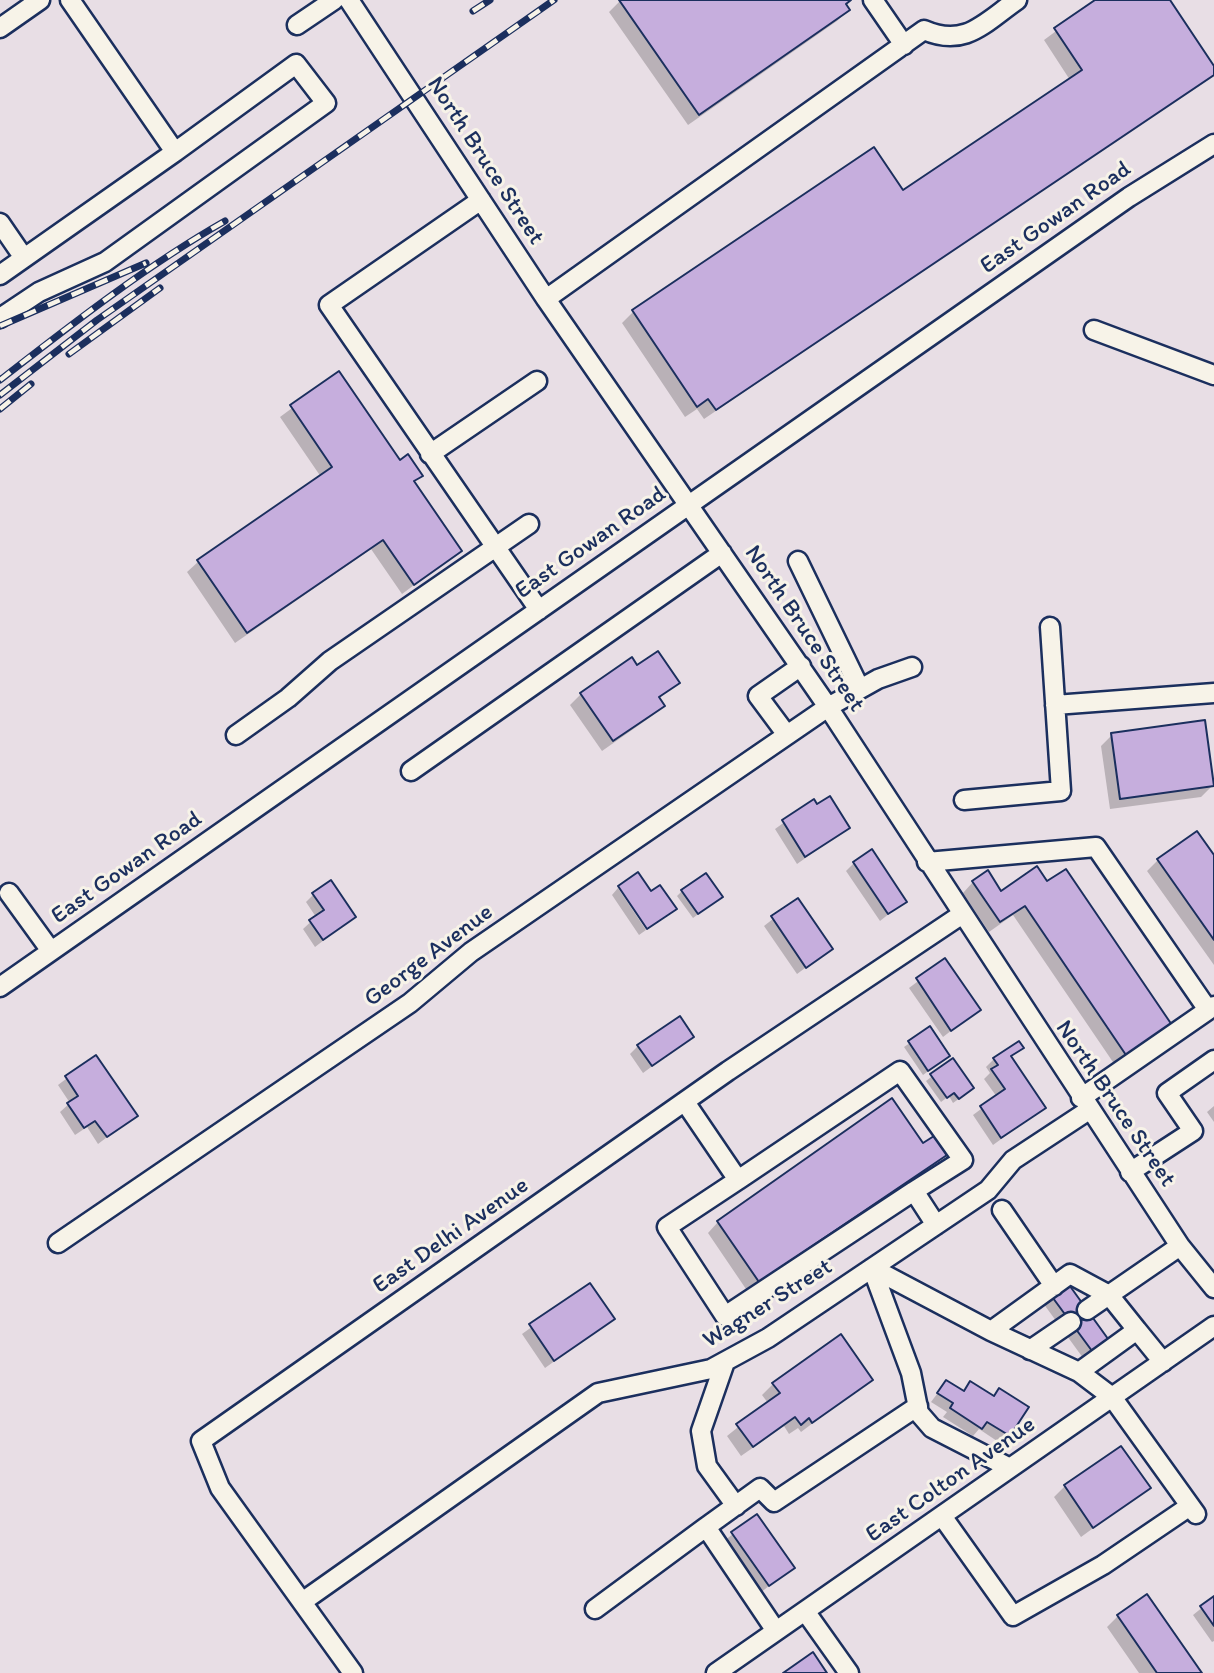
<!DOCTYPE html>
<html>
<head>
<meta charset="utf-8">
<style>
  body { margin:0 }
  canvas { display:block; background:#f7f3e8 }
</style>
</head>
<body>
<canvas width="1214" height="1673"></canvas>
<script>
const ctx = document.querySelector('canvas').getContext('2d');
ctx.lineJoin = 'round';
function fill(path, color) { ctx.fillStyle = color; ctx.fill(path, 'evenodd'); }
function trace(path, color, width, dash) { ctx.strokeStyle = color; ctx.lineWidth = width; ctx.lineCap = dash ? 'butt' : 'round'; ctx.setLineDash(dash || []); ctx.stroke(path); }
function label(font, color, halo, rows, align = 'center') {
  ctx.font = font + ' Itim,sans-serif'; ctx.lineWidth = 6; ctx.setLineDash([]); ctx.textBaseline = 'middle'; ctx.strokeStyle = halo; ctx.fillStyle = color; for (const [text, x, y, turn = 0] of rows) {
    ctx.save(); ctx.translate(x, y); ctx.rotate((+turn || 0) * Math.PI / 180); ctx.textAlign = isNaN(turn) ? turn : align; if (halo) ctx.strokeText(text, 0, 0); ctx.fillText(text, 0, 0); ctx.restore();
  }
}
fill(new Path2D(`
  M0,0H1214V1673H0Z`), '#e8dee5');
fill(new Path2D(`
  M621,0H851L845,6L848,10L837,21L688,125L609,12Z
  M1098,0H1168L1214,74L704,419L697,409L685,417L622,323L633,312L873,150L902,193L1070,80L1044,40Z
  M338,374L399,462L421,476L413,483L460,551L402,594L371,549L235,643L187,572L198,562L321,477L280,417Z
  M637,668L678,683L658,699L663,706L652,716L602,751L570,705L581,694Z
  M1112,735L1212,786L1201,797L1110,809L1101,746Z
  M814,801L848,828L797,864L775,829Z
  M1214,858V965L1147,871L1158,860Z
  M854,863L905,901L880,921L846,871Z
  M973,882L1001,893L1047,884L1172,1027L1117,1068L1013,915L989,932L963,893Z
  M618,888L646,930L639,935L612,895Z
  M682,891L716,901L693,918L677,896Z
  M314,894L354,917L315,947L303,929L316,917L306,902Z
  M797,900L831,949L797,974L764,926Z
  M945,961L978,1010L943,1037L909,988Z
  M930,1029L948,1056L923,1075L904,1047Z
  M692,1037L643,1073L630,1054L638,1046Z
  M1021,1048L1010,1058L1044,1108L993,1145L973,1115L997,1097L984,1079L990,1073L986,1067L994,1059Z
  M95,1057L135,1116L98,1144L87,1127L75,1135L60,1112L70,1103L58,1085Z
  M953,1060L967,1093L953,1103L949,1096L941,1102L926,1081Z
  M1214,1106V1122L1207,1112Z
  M945,1155L934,1165L748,1292L708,1233L718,1222Z
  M590,1285L613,1319L545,1368L522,1334Z
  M1051,1295L1101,1351L1086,1362L1043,1303Z
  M870,1380L801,1432L798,1428L789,1434L784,1426L741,1456L727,1436L768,1403L762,1395L773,1384Z
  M946,1382L962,1392L970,1383L992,1397L999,1390L1026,1407L1000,1443L979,1429L973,1436L943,1417L947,1412L931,1402Z
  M1065,1486L1148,1488L1081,1537L1054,1497Z
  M756,1516L792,1568L760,1593L724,1541Z
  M1214,1598V1641L1212,1642L1193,1615Z
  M1118,1616L1200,1673H1139L1107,1627Z`), '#0003');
const building = new Path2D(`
  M619,0H851L846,4L850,10L699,115Z
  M1095,0H1170L1214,66V75L716,410L708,399L697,407L632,310L874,147L903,190L1082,70L1054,28Z
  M339,371L400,460L408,454L423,476L414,481L462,551L414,585L383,540L247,633L197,560L332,467L290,405Z
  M658,651L680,683L659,697L665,706L613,741L580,693L632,657L637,665Z
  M1205,720L1214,786L1120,799L1111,733Z
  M830,796L850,828L805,857L782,820L814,799L817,804Z
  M1197,831L1214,855V940L1157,859Z
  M872,849L907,902L888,914L853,862Z
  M1037,866L1047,881L1066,869L1174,1028L1128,1058L1025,906L1000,922L972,881L988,870L1001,891Z
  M638,872L651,891L660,885L677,909L647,929L618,886Z
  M706,873L723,897L698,914L681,890Z
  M331,880L356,917L323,940L309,920L324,910L312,893Z
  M798,898L833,949L806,968L771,916Z
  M945,958L981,1010L951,1031L916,978Z
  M680,1016L694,1037L652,1066L637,1045Z
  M930,1026L950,1056L928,1071L908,1041Z
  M1019,1041L1024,1048L1011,1056L1046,1108L1001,1138L980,1106L1005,1089L991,1069L998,1065L993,1058Z
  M96,1055L138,1116L107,1137L95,1121L84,1128L67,1103L78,1096L65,1076Z
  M953,1058L974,1088L959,1099L954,1093L947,1098L930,1074Z
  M892,1098L923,1143L934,1136L947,1155L759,1282L717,1221Z
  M1067,1282L1111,1343L1095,1355L1050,1294Z
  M590,1283L615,1319L554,1361L529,1324Z
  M841,1334L873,1380L812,1423L809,1418L801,1425L795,1417L753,1447L736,1424L780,1393L772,1383Z
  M946,1380L964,1391L970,1381L994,1396L999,1388L1029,1407L1010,1436L987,1422L982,1429L950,1408L953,1403L937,1393Z
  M1121,1446L1151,1488L1093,1528L1064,1485Z
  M757,1514L795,1568L769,1586L731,1532Z
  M1147,1594L1202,1673H1157L1117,1615Z
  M1214,1596V1626L1200,1606Z
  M813,1652L827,1673H783Z`);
fill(building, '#c6aedd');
trace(building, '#1b2f5e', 2);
const minor = new Path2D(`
  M349,0L546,299L828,707L1180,1246L1214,1288
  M873,0L904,45
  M297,25L334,0
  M0,28L40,0
  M481,200L329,305L539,610
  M0,223L24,258
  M0,275L175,152L70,0
  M546,299L924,30C965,48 984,23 1017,0
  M0,318L39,292L105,262L326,103L296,64L175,152
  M1094,330L1214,375
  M430,454L537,381
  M798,561L860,689
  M1055,705L1214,693
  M236,735L288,698L330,661L529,524
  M787,735L758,696L801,666
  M411,771L722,553
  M964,800L1061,791L1050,627
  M927,862L1096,847L1208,1010
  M9,893L51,951
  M0,987L1129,197L1214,144
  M1081,1098L1214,1006
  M685,1102L738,1180L667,1227L725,1316L914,1191L936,1225
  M1130,1172L1193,1131L1167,1093L1214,1060
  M738,1180L900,1071L963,1160L914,1191
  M1002,1210L1054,1286
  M58,1243L410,1003L471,952L828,707L878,679L912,667
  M872,1268L991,1331L1079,1372L1112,1397L1196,1514
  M872,1268L911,1373L919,1413L932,1428L1010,1468
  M1087,1310L1180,1246
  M991,1331L1070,1274L1109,1295L1137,1330
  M1030,1350L1071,1322
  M725,1362L701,1431L707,1466L736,1506
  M1079,1372L1137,1330L1163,1362
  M942,1516L1013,1616L1103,1565L1190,1506
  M706,1527L760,1488L774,1502L918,1406
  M302,1602L598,1393L711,1369L768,1338L988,1190L1013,1160L1089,1110
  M595,1609L706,1527L776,1631
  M805,1611L849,1673
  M353,1673L220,1488L201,1441L728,1071L961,915
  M716,1673L1214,1326`);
trace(minor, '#1b2f5e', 23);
trace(minor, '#f7f3e8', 18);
const rail = new Path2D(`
  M473,11L490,0
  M0,326L146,263
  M69,354L160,288
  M0,380C72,324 146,266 225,221
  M0,395L97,320L554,0
  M0,409L31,384`);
trace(rail, '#1b2f5e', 7);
trace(rail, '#f7f3e8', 4.5, [13]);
label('24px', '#1b2f5e', '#f7f3e8', [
  ["North Bruce Street",485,161,57],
  ["East Gowan Road",1056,218,-35],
  ["East Gowan Road",591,543,-35],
  ["North Bruce Street",804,629,56],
  ["East Gowan Road",127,868,-35],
  ["George Avenue",429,956,-37],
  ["North Bruce Street",1115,1104,56],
  ["East Delhi Avenue",451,1236,-35],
  ["Wagner Street",768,1304,-32],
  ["East Colton Avenue",951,1480,-35]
]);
</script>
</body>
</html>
